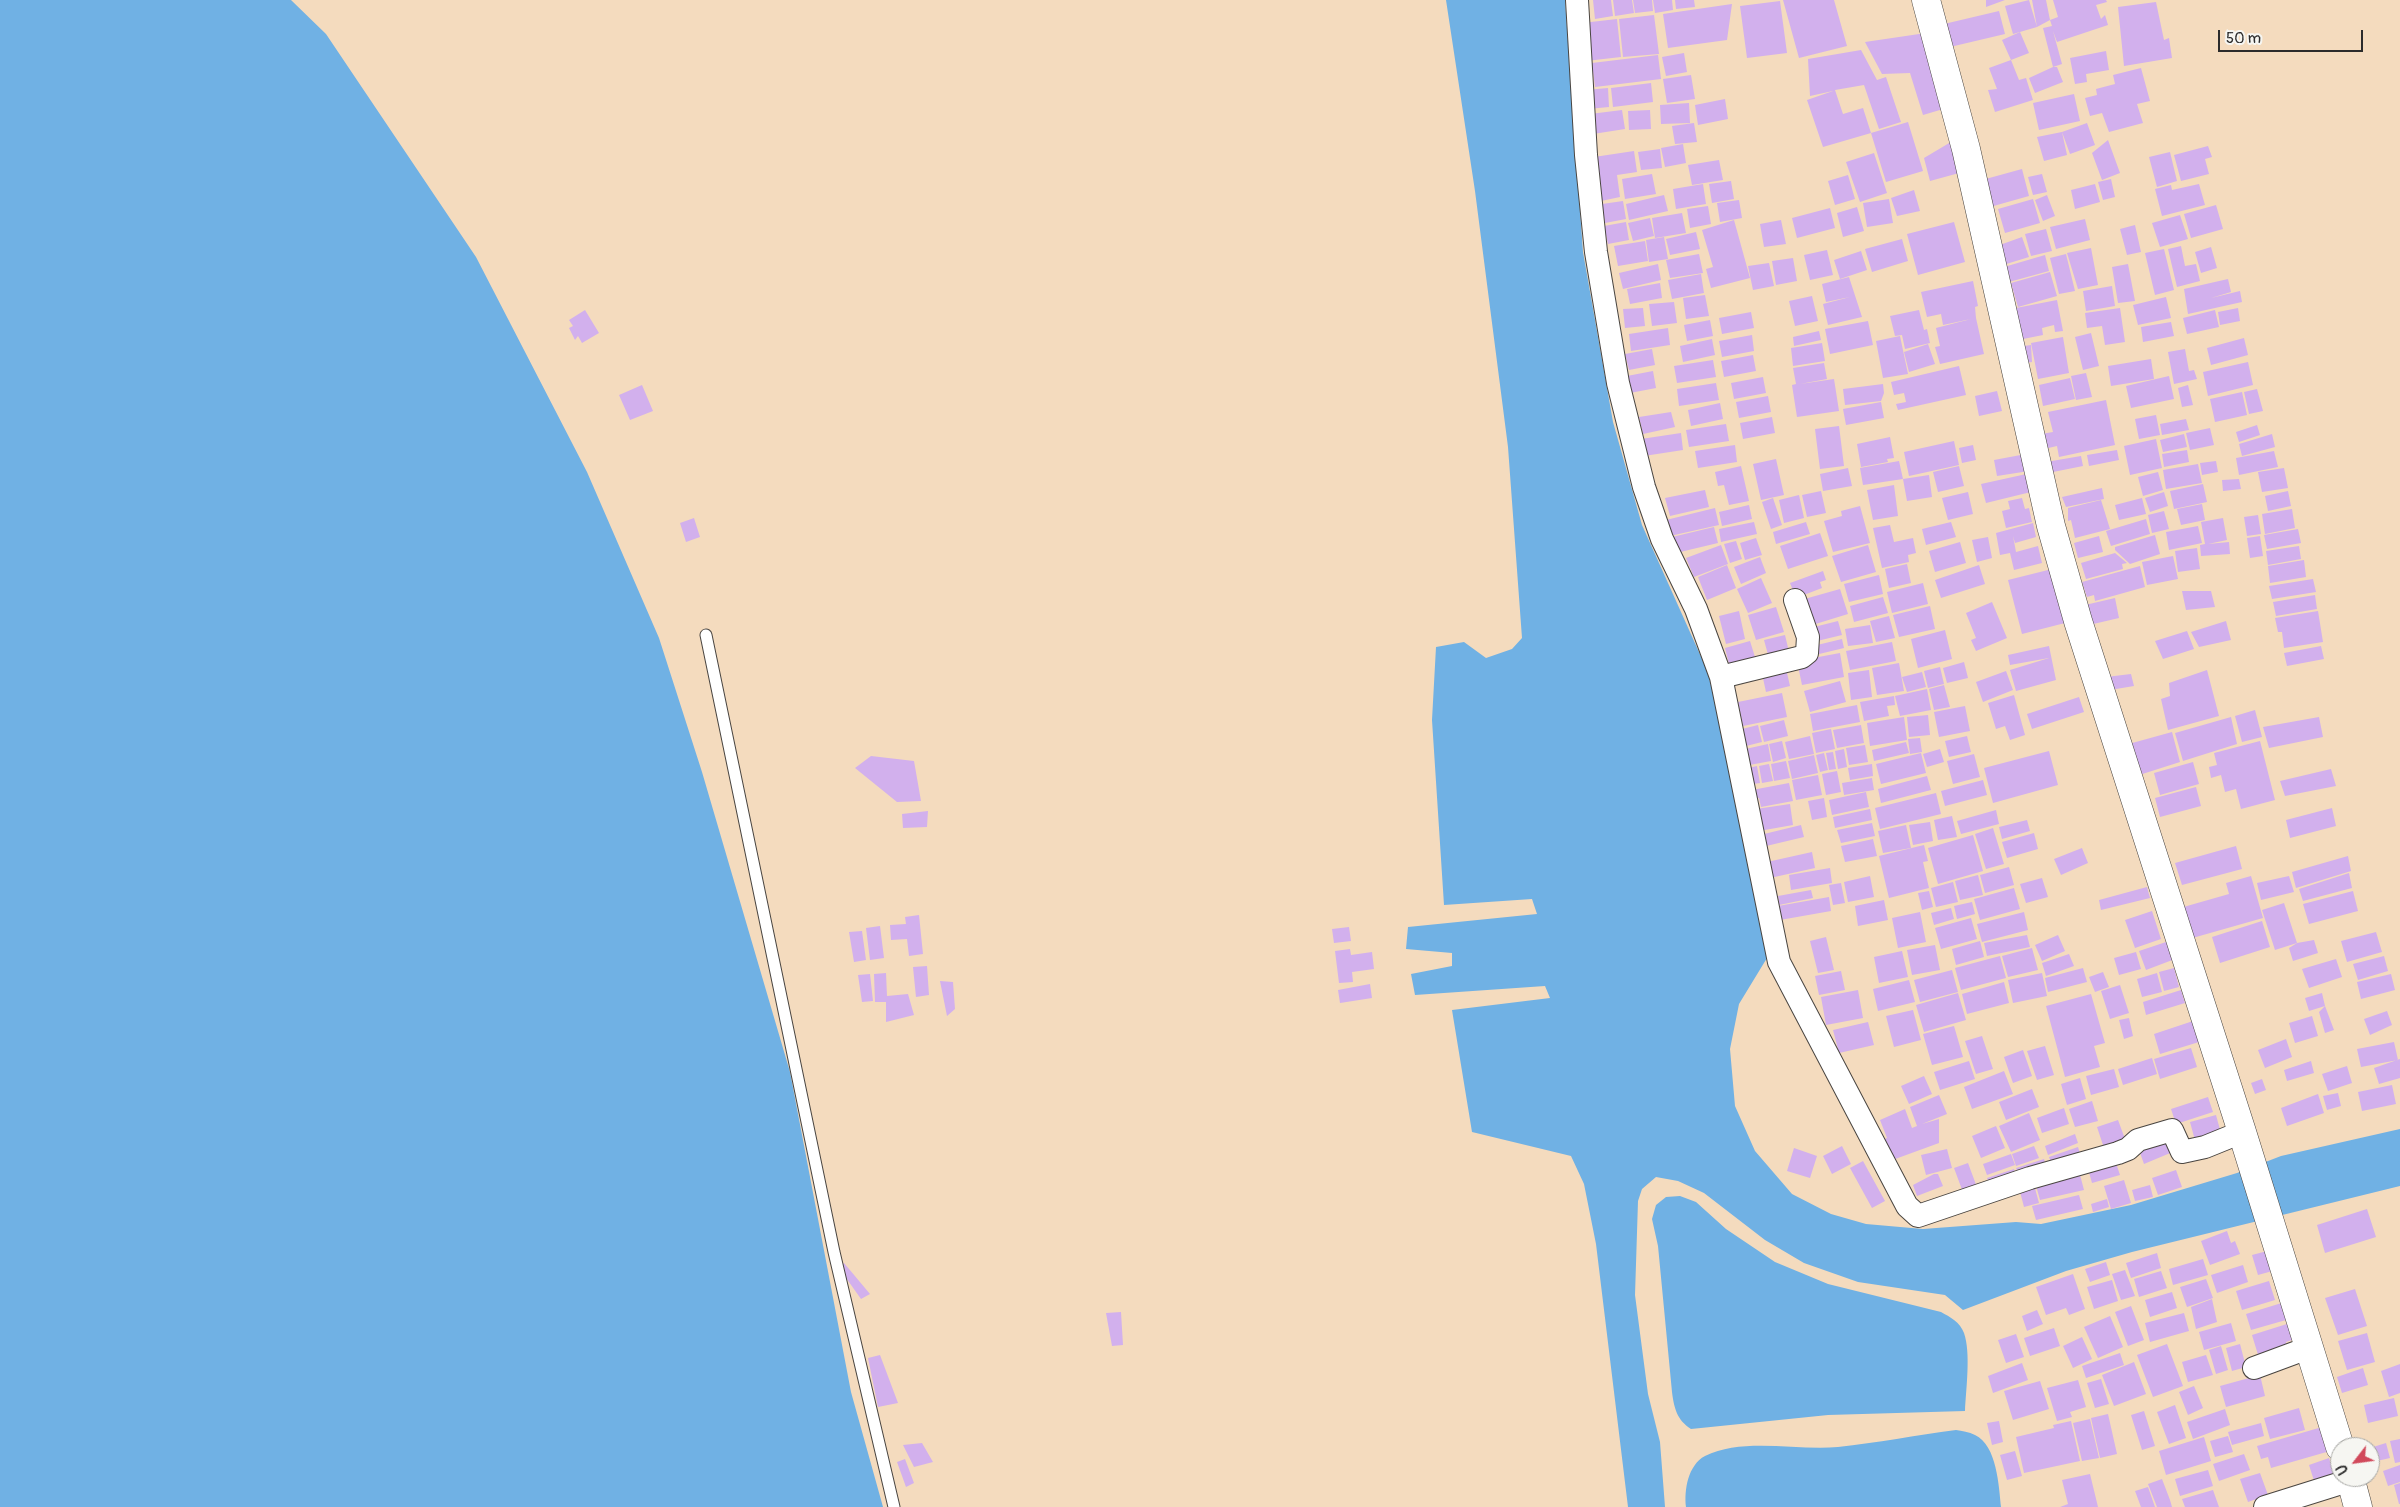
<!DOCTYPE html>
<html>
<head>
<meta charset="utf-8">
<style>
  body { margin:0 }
  #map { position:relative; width:2400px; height:1507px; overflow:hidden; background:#f4dbbe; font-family:Pangolin,sans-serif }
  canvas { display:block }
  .north { position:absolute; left:2330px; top:1437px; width:50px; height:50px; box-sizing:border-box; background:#f6f6f2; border:1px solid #a5a5a2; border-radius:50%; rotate:240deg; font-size:14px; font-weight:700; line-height:20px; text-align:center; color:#2b2b2b }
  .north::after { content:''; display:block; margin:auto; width:18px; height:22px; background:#d1495b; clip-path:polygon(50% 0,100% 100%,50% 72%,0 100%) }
  .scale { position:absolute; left:2218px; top:30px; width:145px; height:22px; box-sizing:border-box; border:2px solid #2b2b2b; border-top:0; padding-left:6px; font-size:15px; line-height:18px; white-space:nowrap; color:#2b2b2b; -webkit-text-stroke:4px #f6f6f2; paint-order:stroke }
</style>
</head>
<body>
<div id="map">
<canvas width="2400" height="1507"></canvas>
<div class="north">U</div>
<div class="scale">50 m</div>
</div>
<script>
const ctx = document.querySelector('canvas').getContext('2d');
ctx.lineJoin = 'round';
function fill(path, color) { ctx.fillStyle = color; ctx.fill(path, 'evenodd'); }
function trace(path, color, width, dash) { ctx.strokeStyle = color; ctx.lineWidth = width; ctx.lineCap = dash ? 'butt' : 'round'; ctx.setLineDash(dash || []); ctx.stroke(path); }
fill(new Path2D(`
  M0,0H291L326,34L476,257L587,472L659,638L702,772L790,1072L851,1392L883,1507H0Z
  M1446,0H1565L1583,252L1613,422L1642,525L1707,670L1724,735L1767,958L1739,1004L1730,1049L1735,1106L1755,1151L1792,1194L1831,1214L1866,1224L1923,1229L2016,1222L2041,1224L2131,1205L2237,1173L2281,1156L2400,1129V1186L2132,1252L2066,1271L1963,1310L1945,1295L1858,1282L1804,1263L1765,1240L1704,1193L1678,1181L1656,1177L1642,1189L1638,1201L1635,1295L1648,1394L1660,1442L1665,1507H1628L1596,1244L1584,1184L1571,1156L1472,1132L1452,1010L1550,998L1545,986L1415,995L1411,974L1452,966V953L1406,949L1408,927L1537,914L1532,899L1444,905L1432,720L1436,647L1464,642L1486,658L1512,649L1522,638L1508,447L1475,191Z
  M1680,1196L1696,1202L1726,1229L1775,1262L1828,1284L1941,1312C1950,1317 1960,1322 1964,1333C1971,1353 1966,1389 1965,1411L1828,1415L1691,1429C1677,1420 1674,1408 1672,1392L1658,1246L1652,1219L1656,1205L1666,1197Z
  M1956,1430C1962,1431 1969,1432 1975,1435C1997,1445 1999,1487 2001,1507H1686C1684,1490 1688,1465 1705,1456C1743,1437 1797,1451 1838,1447C1877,1443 1916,1435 1956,1430Z`), '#70b1e4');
fill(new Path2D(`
  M1593,0H1611L1613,16L1595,19Z
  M1613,0H1632L1634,13L1615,16Z
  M1633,0H1652L1653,11L1635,13Z
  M1653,0H1672L1673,10L1655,13Z
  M1675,0H1694L1695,7L1676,9Z
  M1783,0H1834L1847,46L1799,58Z
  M1986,0H2005L1986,7Z
  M2029,0L2037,27L2032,0H2046L2050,20L2037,27L2013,34L2005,6Z
  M2053,0H2106L2107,2L2096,5L2101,19L2105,15L2108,25L2057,42L2053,31L2062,64L2053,67L2043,28L2052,26L2050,20L2058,17Z
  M1780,1L1787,53L1747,58L1740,6Z
  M2156,2L2164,40L2169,38L2172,58L2124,66L2118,7Z
  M1732,4L1727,40L1668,48L1663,14Z
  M1999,11L2005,34L1950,47L1944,24Z
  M1654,15L1659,54L1623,57L1619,19Z
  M1617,19L1621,57L1586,61L1582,23Z
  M2020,32L2029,53L2011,60L2002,40Z
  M1926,33L1950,107L1923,115L1910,73L1882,74L1865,42Z
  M1861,50L1877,80L1886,77L1901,122L1879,129L1864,85L1835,90L1843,114L1863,108L1871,133L1823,147L1807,100L1833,91L1810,96L1808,59Z
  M2106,51L2109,70L2086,74L2087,82L2075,84L2070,58Z
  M1684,53L1687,72L1666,76L1662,57Z
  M1658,55L1661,79L1595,87L1592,63Z
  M2011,60L2019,80L2026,78L2033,100L1995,112L1988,90L1997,89L1989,68Z
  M2053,67H2057L2063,82L2035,93L2029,78Z
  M2141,68L2150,101L2137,104L2143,123L2109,132L2102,113L2090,116L2085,98L2097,95L2096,89L2115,84L2113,75Z
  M1691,75L1695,99L1667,103L1663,79Z
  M1651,83L1653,102L1613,107L1611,88Z
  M1608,88L1609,107L1588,109L1586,90Z
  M2074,94L2080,121L2039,130L2033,103Z
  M1725,99L1728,119L1698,125L1695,105Z
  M1689,103L1690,123L1661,124L1660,105Z
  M1622,110L1625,129L1593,134L1590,114Z
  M1650,110L1651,129L1629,130L1628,111Z
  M1908,122L1923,171L1886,182L1871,133Z
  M1694,123L1697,142L1675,144L1672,126Z
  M2087,123L2095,145L2070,154L2062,132Z
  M2062,132L2067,155L2044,161L2037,137Z
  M1961,136L1970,170L1930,181L1924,158Z
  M2108,140L2120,173L2102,180L2092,153Z
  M1683,144L1686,163L1665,167L1661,148Z
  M2208,146L2212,157L2205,159L2209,174L2181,181L2174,155Z
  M1660,149L1662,168L1641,170L1638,152Z
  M1634,151L1637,172L1617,175L1620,197L1601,201L1594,157Z
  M2170,152L2177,181L2157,187L2149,157Z
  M1874,153L1887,193L1860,202L1846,162Z
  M1719,160L1723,180L1692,185L1688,165Z
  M2022,169L2029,196L1990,207L1982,180Z
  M1652,174L1656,194L1625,199L1622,179Z
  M2042,174L2047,192L2033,195L2028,177Z
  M1848,175L1855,199L1835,205L1828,181Z
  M2111,179L2115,197L2103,200L2098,182Z
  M1731,181L1734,199L1712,203L1709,184Z
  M1703,184L1706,204L1676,209L1673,189Z
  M2095,184L2100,202L2075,209L2071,190Z
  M2199,184L2205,205L2162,216L2155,189L2171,185L2172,190Z
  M1914,190L1920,211L1897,216L1891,198Z
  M1664,195L1668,211L1629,220L1626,204Z
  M2047,195L2055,216L2043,221L2035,200Z
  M1889,199L1893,223L1867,227L1863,203Z
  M2033,199L2040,223L2005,233L1998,209Z
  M1739,200L1742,218L1720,222L1717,203Z
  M1623,201L1626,219L1605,223L1602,204Z
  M2216,205L2223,229L2191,238L2184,214Z
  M1708,206L1711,224L1690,228L1687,209Z
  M1857,207L1864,231L1843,237L1837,213Z
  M1830,208L1835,228L1797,238L1792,218Z
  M1682,213L1686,233L1655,238L1652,218Z
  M2180,215L2188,239L2160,247L2152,223Z
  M1650,218L1654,236L1633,241L1628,223Z
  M2085,219L2090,240L2056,249L2050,227Z
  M1734,220L1750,278L1711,288L1706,269L1713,267L1702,230Z
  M1781,220L1786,244L1764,247L1760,224Z
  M1626,222L1629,240L1608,244L1604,226Z
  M1954,222L1965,262L1918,275L1907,234Z
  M2135,225L2141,252L2127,255L2120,229Z
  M2046,229L2052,251L2031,256L2025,234Z
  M1696,232L1700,249L1670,255L1666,239Z
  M1664,237L1668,259L1649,262L1646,240Z
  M2022,237L2029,257L2003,265L1997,246Z
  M1902,239L1908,261L1872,272L1865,249Z
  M1645,241L1648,261L1618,266L1614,246Z
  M2181,246L2185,266L2196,264L2200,281L2177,287L2168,249Z
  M2211,247L2217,268L2201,273L2195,252Z
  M2091,248L2098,285L2078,289L2067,253Z
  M2164,249L2174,290L2155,295L2145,253Z
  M1827,250L1833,275L1810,280L1804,255Z
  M1861,251L1867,270L1840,279L1834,260Z
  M1699,254L1703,273L1670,278L1666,260Z
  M2066,254L2075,291L2059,294L2050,258Z
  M2045,255L2049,271L2009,282L2004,267Z
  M1793,258L1797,281L1776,285L1772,261Z
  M1769,263L1774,286L1753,290L1748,266Z
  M1658,264L1661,280L1623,289L1619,273Z
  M2128,264L2135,301L2118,303L2112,267Z
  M2050,272L2057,296L2018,307L2011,283Z
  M1701,274L1704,293L1672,299L1668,280Z
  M1849,277L1862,317L1828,325L1823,304L1850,297L1826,302L1822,284Z
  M2228,279L2231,292L2211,298L2240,291L2242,302L2188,314L2184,289Z
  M1973,281L1978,306L1975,307L1976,318L1984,354L1940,364L1935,347L1940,346L1936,328L1971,319L1943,325L1941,314L1927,317L1921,292Z
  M1660,283L1662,298L1630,304L1627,289Z
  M2112,286L2115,306L2086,311L2083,291Z
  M1705,295L1709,316L1686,319L1683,298Z
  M1812,296L1818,321L1795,326L1789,301Z
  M2166,297L2171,318L2138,325L2133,305Z
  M2057,300L2063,331L2055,332L2054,325L2042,328L2043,335L2023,339L2016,308Z
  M1674,302L1677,323L1652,326L1649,304Z
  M1643,308L1645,326L1625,328L1623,309Z
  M2120,308L2125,342L2105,345L2102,326L2087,328L2085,313Z
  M2238,308L2240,321L2220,325L2218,312Z
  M585,310L599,333L582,343L578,336L575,340L569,328L573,326L569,320Z
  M1919,310L1924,330L1927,329L1930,343L1905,349L1902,335L1895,336L1890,316Z
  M2215,310L2219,327L2187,334L2183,318Z
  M1751,312L1754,328L1722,334L1719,318Z
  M1710,320L1713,336L1687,341L1684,325Z
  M1868,321L1873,345L1830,354L1825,329Z
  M2171,322L2174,336L2143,342L2141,327Z
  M1668,328L1670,345L1631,351L1629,334Z
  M1819,331L1821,340L1794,346L1793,337Z
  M2091,333L2099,366L2083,370L2075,337Z
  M1752,335L1754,351L1722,357L1719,341Z
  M1900,336L1908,374L1883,378L1876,341Z
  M2063,337L2069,373L2038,379L2031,343Z
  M2244,338L2248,355L2211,365L2207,348Z
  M1712,339L1715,355L1683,362L1680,346Z
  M1822,343L1825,361L1793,366L1791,348Z
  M1928,344L1935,364L1909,372L1904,352Z
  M2031,345L2032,362L2019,364L2017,347Z
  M1652,349L1655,365L1629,370L1625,354Z
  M2185,349L2189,371L2194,370L2197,379L2174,384L2168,352Z
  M1753,355L1756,371L1724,377L1721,361Z
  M2151,359L2154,379L2111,386L2108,366Z
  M1713,360L1716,377L1677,383L1674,366Z
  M2248,362L2253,385L2208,396L2203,372Z
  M1824,363L1827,379L1800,384L1834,379L1839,411L1797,417L1792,385L1796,384L1793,368Z
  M1959,366L1966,395L1898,410L1896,404L1906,402L1904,393L1894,395L1891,382Z
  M1653,371L1656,388L1630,393L1627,376Z
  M2086,373L2092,397L2076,400L2071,376Z
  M2169,376L2174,399L2131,408L2126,386Z
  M1763,377L1766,393L1734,399L1731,383Z
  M2070,378L2075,399L2043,406L2039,385Z
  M1716,383L1719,400L1679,406L1677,389Z
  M1883,384L1884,393L1881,401L1845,405L1843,389Z
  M642,385L653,411L630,420L619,395Z
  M2188,385L2193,405L2182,407L2178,388Z
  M2257,389L2263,411L2249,414L2244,392Z
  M1997,391L2002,411L1979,416L1975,396Z
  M2242,392L2247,415L2215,422L2210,399Z
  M1768,396L1771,412L1739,418L1736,402Z
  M2106,400L2115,445L2059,457L2057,446L2044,449L2041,434L2053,432L2048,412Z
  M1881,402L1884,418L1846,425L1843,409Z
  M1720,403L1723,419L1691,426L1688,410Z
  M1671,412L1675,427L1643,434L1639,417Z
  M2156,415L2160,435L2139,439L2135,419Z
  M1772,417L1775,433L1743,439L1740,423Z
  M2186,419L2189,430L2162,435L2160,424Z
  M1726,424L1729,441L1689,447L1686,430Z
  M2257,425L2260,435L2239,442L2236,432Z
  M1839,426L1844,466L1820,469L1815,429Z
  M2210,428L2214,445L2190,450L2186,433Z
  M1681,433L1683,450L1644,456L1641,439Z
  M2184,434L2187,447L2163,452L2160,440Z
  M2272,434L2275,447L2242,456L2239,444Z
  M1890,437L1894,458L1887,459L1888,462L1861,467L1857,444Z
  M2156,439L2162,468L2130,475L2124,446Z
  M1954,441L1959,465L1909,476L1904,452Z
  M1735,445L1737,462L1698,468L1695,451Z
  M1973,445L1976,460L1962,463L1959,448Z
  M2117,450L2119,460L2089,466L2087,455Z
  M2187,450L2189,462L2164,467L2162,454Z
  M2274,451L2278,467L2239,475L2236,458Z
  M2026,454L2029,471L1997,476L1994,460Z
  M2081,456L2083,466L2048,473L2046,462Z
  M1776,459L1784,495L1761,500L1753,464Z
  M1899,461L1903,479L1863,485L1860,468Z
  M2216,461L2218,472L2202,475L2200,463Z
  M2198,464L2202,483L2166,489L2163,470Z
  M1741,466L1749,501L1729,505L1724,485L1718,486L1715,472Z
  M1959,466L1964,486L1938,492L1933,472Z
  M1848,468L1852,486L1823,491L1820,474Z
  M2284,468L2288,488L2262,492L2258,472Z
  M2158,472L2163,490L2143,496L2138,477Z
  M2031,473L2035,491L1986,503L1981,484Z
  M1929,475L1932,497L1907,501L1903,479Z
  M2239,479L2241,489L2223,491L2222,480Z
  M2203,484L2207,502L2174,509L2170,491Z
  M1894,485L1898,516L1873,520L1867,490Z
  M2102,488L2104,499L2066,507L2062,497Z
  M1705,490L1709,507L1670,516L1665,498Z
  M1821,491L1826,513L1807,517L1802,495Z
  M2288,491L2291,506L2268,511L2265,496Z
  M1968,492L1973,514L1948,520L1942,498Z
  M2164,492L2168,506L2150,512L2145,498Z
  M1799,495L1804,518L1784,523L1779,500Z
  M1773,498L1782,525L1771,529L1762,502Z
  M2022,498L2025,509L2029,508L2032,522L2006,528L2002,511L2010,509L2008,501Z
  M2142,498L2146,514L2119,520L2115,505Z
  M2101,500L2110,529L2075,538L2071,520L2068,521V508Z
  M2202,504L2205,520L2181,525L2177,509Z
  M1749,505L1752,519L1722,526L1719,512Z
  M1860,506L1870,543L1833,552L1824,521L1842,516L1841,511Z
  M1715,508L1719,525L1670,536L1666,520Z
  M2292,509L2295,528L2265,534L2262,514Z
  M2164,511L2169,529L2152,533L2148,515Z
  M2258,515L2261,534L2247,536L2244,517Z
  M694,518L700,537L686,542L680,523Z
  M2223,518L2227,540L2208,544L2229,542L2230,554L2201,556L2200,545L2205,544L2201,522Z
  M2146,519L2150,534L2111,546L2106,531Z
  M1754,522L1757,534L1721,542L1719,529Z
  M1806,522L1810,534L1776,544L1773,532Z
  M1951,522L1956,537L1926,545L1922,529Z
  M2033,523L2036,537L2015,543L2013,536L2016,552L2038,546L2042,563L2014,570L2010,553L2000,555L1996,533Z
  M1890,525L1894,542L1913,538L1916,553L1908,555L1909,562L1882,568L1873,528Z
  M2198,526L2202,543L2169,550L2166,532Z
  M1714,527L1718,543L1676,553L1672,537Z
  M2298,529L2301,543L2267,549L2264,535Z
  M1820,533L1828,556L1788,569L1780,546Z
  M2155,535L2160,554L2130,564L2115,550V547Z
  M2099,536L2103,552L2078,558L2074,543Z
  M2260,536L2263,556L2250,558L2247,538Z
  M1988,537L1992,558L1977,562L1972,540Z
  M1756,538L1762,555L1745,560L1740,543Z
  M1736,541L1742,559L1730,563L1724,544Z
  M1960,542L1966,563L1935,572L1929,551Z
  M1721,545L1728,564L1694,577L1686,558Z
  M1868,545L1876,572L1841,582L1832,556Z
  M2299,546L2301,559L2268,565L2266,551Z
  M2197,548L2200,569L2178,572L2175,551Z
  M2115,553L2127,563L2122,564L2123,569L2086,579L2081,563Z
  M2173,556L2178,579L2147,585L2142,562Z
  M1760,557L1766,573L1741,584L1734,567Z
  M2304,560L2306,577L2270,583L2268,566Z
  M1907,564L1911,583L1889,588L1885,569Z
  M1727,565L1736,588L1707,600L1698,577Z
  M1979,565L1985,584L1941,598L1935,580Z
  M2140,566L2145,587L2095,601L2094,595L2087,597L2082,582Z
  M2056,568L2069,622L2022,634L2008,580Z
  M1823,571L1826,580L1820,582L1822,588L1796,598L1790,583Z
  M1879,575L1883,594L1849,602L1844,584Z
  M1761,578L1772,603L1748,613L1737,589Z
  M2313,579L2316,592L2272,599L2269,586Z
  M1923,583L1928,604L1892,613L1887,592Z
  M1840,589L1848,614L1809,626L1801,600Z
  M2182,591H2211L2215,607L2186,610Z
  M2315,595L2317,609L2276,616L2273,602Z
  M1883,597L1888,613L1854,622L1850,606Z
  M2115,598L2119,618L2089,625L2085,605Z
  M1992,602L2007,638L1976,651L1971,640L1976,638L1966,613Z
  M1930,606L1935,629L1899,637L1893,615Z
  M1776,607L1784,632L1756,640L1748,615Z
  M1739,611L1745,639L1726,644L1719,616Z
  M2318,611L2323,642L2284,648L2282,632H2278L2275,618Z
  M1889,616L1895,638L1876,642L1870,621Z
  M1838,621L1842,635L1813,642L1810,628Z
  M2226,621L2231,640L2199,647L2191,632Z
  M1870,625L1873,643L1848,646L1845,629Z
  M1945,630L1952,659L1918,668L1911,639Z
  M2187,631L2194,649L2163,659L2155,641Z
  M1785,635L1790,656L1770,662L1764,640Z
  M1842,639L1844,648L1815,655L1813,646Z
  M1750,641L1755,657L1729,664L1725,648Z
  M1892,642L1896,661L1850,670L1846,651Z
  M2049,646L2056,680L2016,691L2010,670L2049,658L2010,665L2008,655Z
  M2321,646L2324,659L2287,666L2284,653Z
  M1840,653L1844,677L1802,685L1797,661Z
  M1964,662L1968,678L1947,683L1943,668Z
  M1899,663L1904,691L1877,695L1872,668Z
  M1785,664L1790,686L1766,692L1761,669Z
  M1940,667L1944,684L1928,688L1924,671Z
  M1869,670L1872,697L1851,700L1848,673Z
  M2207,670L2219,716L2168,730L2161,699L2170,696L2169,683Z
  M2006,671L2013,690L1983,702L1976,682Z
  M1922,672L1926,687L1907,692L1902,677Z
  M2131,674L2134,686L2110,690L2106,677Z
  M1840,681L1846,702L1810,712L1804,691Z
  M1944,685L1950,707L1934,710L1929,689Z
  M1927,689L1931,710L1900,716L1895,696Z
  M1782,693L1787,717L1743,726L1738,702Z
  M2014,695L2025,735L2010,740L2005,726L1996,729L1988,703Z
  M1894,696L1895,705L1887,706L1889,716L1864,721L1860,702Z
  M2079,697L2084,712L2032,729L2027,714Z
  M1857,705L1860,722L1813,731L1810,714Z
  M1965,706L1970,731L1939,737L1934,712Z
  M2255,710L2262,737L2242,742L2235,716Z
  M1928,715L1930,735L1909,737L1907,717Z
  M1904,717L1907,740L1870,746L1867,723Z
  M2231,717L2237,744L2183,761L2175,733Z
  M2319,717L2323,737L2269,748L2263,727Z
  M1784,720L1788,736L1764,742L1760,726Z
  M1758,725L1762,742L1742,747L1738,730Z
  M1861,725L1864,743L1837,748L1833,730Z
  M1831,729L1835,749L1816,753L1812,733Z
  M2172,732L2180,762L2133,777L2125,745Z
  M1810,736L1814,754L1789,759L1785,742Z
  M1967,736L1971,752L1949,757L1945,741Z
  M1920,738L1922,752L1910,754L1908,739Z
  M1782,741L1786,758L1773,762L1769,744Z
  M2260,741L2275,800L2241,809L2236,789L2225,792L2221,775L2211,778L2209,767L2217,765L2214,753Z
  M1906,742L1909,753L1874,761L1872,750Z
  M1768,744L1771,761L1744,766L1741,750Z
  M1865,745L1868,762L1849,765L1846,748Z
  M1844,749L1847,767L1838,769L1835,751Z
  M1940,749L1944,762L1927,767L1923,754Z
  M2049,751L2058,785L1993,803L1984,768Z
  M1833,752L1836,769L1829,770L1826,753Z
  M1824,753L1828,770L1820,772L1816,755Z
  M1921,753L1926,773L1881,784L1876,764Z
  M1974,754L1980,777L1953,784L1947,761Z
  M1814,755L1818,773L1792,779L1788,761Z
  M871,756L914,761L921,801L897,802L855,768Z
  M1786,761L1790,778L1774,781L1771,764Z
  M2193,762L2199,784L2160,795L2154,773Z
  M1769,764L1773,781L1762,783L1759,766Z
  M1872,764L1873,776L1850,780L1848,768Z
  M1757,766L1760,783L1747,785L1744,769Z
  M2331,769L2336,786L2285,796L2280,781Z
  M1837,771L1841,792L1826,795L1822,774Z
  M1818,775L1822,795L1796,800L1792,780Z
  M1927,776L1931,790L1881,803L1878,789Z
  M1872,778L1874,790L1844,795L1842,783Z
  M1983,780L1987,795L1945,806L1941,791Z
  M1789,783L1793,801L1761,807L1759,798L1754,799L1752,790Z
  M2196,787L2201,806L2160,817L2155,798Z
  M1866,792L1869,807L1832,815L1829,800Z
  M1936,793L1941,814L1880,829L1875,808Z
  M1824,798L1827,817L1812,820L1808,801Z
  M1790,804L1793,825L1759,831L1756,809Z
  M2332,808L2336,826L2290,838L2286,820Z
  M1870,809L1872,820L1835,828L1833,817Z
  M1996,810L1999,824L1961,834L1957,821Z
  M928,811L927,827L903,828L902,814Z
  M1952,816L1957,837L1938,840L1934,820Z
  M2027,820L2030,831L2002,839L1999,827Z
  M1930,822L1933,841L1913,845L1909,825Z
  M1872,823L1875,836L1841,843L1837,830Z
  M1801,825L1804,837L1762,847L1760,835Z
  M1906,825L1911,848L1883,853L1878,831Z
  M1993,828L2004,864L1986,869L1975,834Z
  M2034,833L2038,849L2007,858L2002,842Z
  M1973,835L1983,871L1938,884L1928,848Z
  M1873,839L1877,856L1845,862L1841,846Z
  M1924,845L1928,861L1923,862L1929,888L1889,898L1879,856Z
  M2236,846L2242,869L2182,885L2175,863Z
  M2082,848L2088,863L2061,875L2054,859Z
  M1812,852L1815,868L1770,878L1767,862Z
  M2348,856L2351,871L2296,888L2292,872Z
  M2009,867L2014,885L1985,893L1980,875Z
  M1830,868L1832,883L1791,890L1789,875Z
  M2349,873L2352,888L2303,901L2299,889Z
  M1978,875L1983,895L1960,900L1955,881Z
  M1870,876L1874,897L1848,902L1844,882Z
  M2251,876L2263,918L2189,939L2180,908L2229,894L2226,883Z
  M2289,876L2294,892L2261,900L2257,883Z
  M2042,878L2048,897L2026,903L2020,884Z
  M1953,882L1958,902L1936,907L1931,888Z
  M1841,883L1845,903L1833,905L1829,885Z
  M2147,887L2150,898L2101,910L2099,900Z
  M2014,888L2020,909L1980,920L1974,899Z
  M1811,890L1813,898L1779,905L1778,896Z
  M1929,891L1933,907L1922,910L1918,893Z
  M2353,891L2358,911L2309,924L2303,904Z
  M1829,897L1831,911L1780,920L1778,906Z
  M1884,900L1888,920L1858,926L1855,906Z
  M1972,902L1975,914L1957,919L1954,906Z
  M2284,903L2297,943L2275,950L2262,910Z
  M1951,908L1954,919L1934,925L1931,913Z
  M2152,911L2161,939L2135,948L2125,920Z
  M1920,912L1926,942L1898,948L1892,918Z
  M2024,912L2028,930L1982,942L1977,924Z
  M919,915L923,954L909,956L907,939L891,940L890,925L906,924L905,917Z
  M1971,918L1977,939L1941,949L1935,928Z
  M2262,921L2270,947L2220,963L2212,937Z
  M880,926L884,958L870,960L866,928Z
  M1349,927L1351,941L1334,943L1332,929Z
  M862,931L866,960L854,962L849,932Z
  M2376,932L2382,952L2347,962L2341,941Z
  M2027,935L2030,947L1987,956L1984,943Z
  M2058,935L2065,951L2042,961L2035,945Z
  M1826,937L1834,970L1818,973L1810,941Z
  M2314,940L2318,953L2293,961L2289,948L2297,943Z
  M1980,941L1984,957L1956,965L1952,949Z
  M2169,941L2175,959L2146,970L2139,951Z
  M1935,945L1940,970L1912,975L1907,950Z
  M2032,948L2038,970L2008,977L2002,956Z
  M1350,949L1351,955L1372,952L1374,969L1352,972L1353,982L1339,983L1335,951Z
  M1902,951L1908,977L1879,983L1874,957Z
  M2136,952L2141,969L2119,975L2114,958Z
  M2069,954L2074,966L2046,976L2042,963Z
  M2000,956L2006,978L1961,990L1955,968Z
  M2384,956L2388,971L2358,980L2353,964Z
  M2336,959L2342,977L2309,988L2302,969Z
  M927,966L929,995L916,997L913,967Z
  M2083,968L2087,982L2048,992L2045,978Z
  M2174,968L2179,987L2164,991L2159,972Z
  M1952,970L1958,992L1920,1002L1914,980Z
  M1841,971L1845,990L1819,995L1815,976Z
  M2103,972L2109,987L2095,992L2089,977Z
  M886,973L887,996L908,994L914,1015L886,1022V1002H875L874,974Z
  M2042,973L2047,996L2013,1003L2008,980Z
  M2157,973L2162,992L2142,997L2137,979Z
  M870,974L873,1001L862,1002L858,975Z
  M2391,974L2395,990L2361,999L2357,982Z
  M1909,980L1915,1002L1878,1011L1873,989Z
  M940,981L953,982L955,1009L947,1016Z
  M2004,982L2009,1003L1967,1014L1962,994Z
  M1370,984L1372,998L1340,1003L1338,990Z
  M2120,985L2129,1013L2110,1019L2101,991Z
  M1858,990L1863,1018L1826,1025L1821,997Z
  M2181,990L2185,1003L2146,1015L2143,1002Z
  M1958,993L1966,1020L1924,1032L1916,1005Z
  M2322,993L2325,1006L2309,1011L2305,998Z
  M2091,994L2105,1043L2094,1046L2100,1067L2065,1077L2046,1006Z
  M2325,1006L2334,1030L2325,1033L2319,1012Z
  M1913,1010L1921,1040L1894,1047L1886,1016Z
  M2387,1011L2392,1025L2370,1035L2364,1019Z
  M2312,1016L2318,1036L2295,1043L2289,1023Z
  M2129,1018L2133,1036L2124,1039L2119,1020Z
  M2193,1021L2199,1042L2160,1054L2154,1034Z
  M1868,1022L1874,1045L1839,1053L1833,1030Z
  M1954,1026L1963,1057L1932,1065L1923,1034Z
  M1982,1036L1993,1069L1976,1074L1965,1041Z
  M2286,1039L2292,1057L2265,1068L2258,1050Z
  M2394,1042L2398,1060L2361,1067L2357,1049Z
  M2045,1046L2054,1075L2037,1080L2027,1051Z
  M2191,1048L2197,1067L2160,1079L2154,1059Z
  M2023,1050L2032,1076L2013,1083L2004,1057Z
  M2152,1058L2157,1074L2123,1085L2118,1069Z
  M2400,1059V1078L2379,1084L2374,1068Z
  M1969,1061L1975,1079L1940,1090L1934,1072Z
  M2311,1061L2314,1073L2287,1081L2284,1070Z
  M2347,1066L2352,1083L2328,1091L2322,1074Z
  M2114,1069L2119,1087L2091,1095L2086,1076Z
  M2004,1071L2013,1094L1972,1109L1964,1087Z
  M1924,1076L1932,1094L1909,1104L1901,1086Z
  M2080,1078L2086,1099L2067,1105L2061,1084Z
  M2262,1079L2266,1090L2255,1094L2251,1083Z
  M2392,1085L2396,1104L2362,1111L2358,1092Z
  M2032,1089L2039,1107L2006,1120L1999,1102Z
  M2338,1093L2341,1106L2327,1110L2323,1096Z
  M2318,1094L2324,1113L2287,1126L2281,1108Z
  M1939,1095L1947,1114L1922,1124L1939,1119V1143L1887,1162L1880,1141L1887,1138L1880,1120L1905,1109L1912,1128L1917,1126L1910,1107Z
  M2208,1097L2213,1112L2176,1124L2171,1109Z
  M2092,1101L2098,1121L2075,1127L2069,1109Z
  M2064,1108L2069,1124L2042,1133L2037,1118Z
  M2029,1113L2040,1140L2011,1152L1999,1126Z
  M2216,1115L2222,1137L2196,1144L2190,1122Z
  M2118,1120L2128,1147L2106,1154L2097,1127Z
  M1996,1126L2005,1148L1981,1158L1972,1136Z
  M2075,1134L2078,1143L2048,1155L2045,1146Z
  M2170,1138L2175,1151L2144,1164L2139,1150Z
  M1842,1146L1851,1164L1832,1174L1823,1156Z
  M2034,1146L2039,1158L2016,1166L2012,1154Z
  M2078,1147L2082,1160L2053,1169L2049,1157Z
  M1794,1148L1817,1156L1810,1178L1787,1171Z
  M1947,1149L1952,1168L1926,1175L1921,1155Z
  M2011,1154L2015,1165L1987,1175L1983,1164Z
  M2114,1157L2120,1175L2092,1183L2087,1165Z
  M2044,1159L2047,1169L2020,1178L2016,1168Z
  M1863,1161L1885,1201L1872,1208L1850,1168Z
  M1968,1163L1978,1190L1964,1195L1954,1168Z
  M2014,1169L2018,1178L1991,1188L1987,1178Z
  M2176,1170L2182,1187L2158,1195L2152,1178Z
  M2079,1171L2084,1190L2040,1200L2035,1182Z
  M1934,1174H1938L1943,1186L1917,1196L1913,1185Z
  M2124,1180L2131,1203L2111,1209L2104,1186Z
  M2033,1181L2039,1203L2024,1207L2018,1184Z
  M2150,1185L2153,1197L2135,1201L2132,1190Z
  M2079,1195L2083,1209L2036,1220L2032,1206Z
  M2107,1199L2109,1207L2093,1212L2091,1204Z
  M2367,1209L2376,1237L2325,1253L2317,1225Z
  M2227,1231L2231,1243L2235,1241L2240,1254L2210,1265L2201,1241Z
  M2271,1250L2276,1270L2258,1275L2252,1255Z
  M2157,1253L2161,1268L2131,1278L2126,1263Z
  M2203,1259L2208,1275L2173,1285L2169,1269Z
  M2106,1262L2110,1275L2090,1282L2085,1269Z
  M844,1263L870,1294L861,1299L839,1268Z
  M2243,1265L2248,1282L2217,1293L2211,1275Z
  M2125,1270L2135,1296L2121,1300L2112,1274Z
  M2161,1271L2167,1288L2139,1297L2134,1279Z
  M2073,1274L2085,1309L2069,1315L2066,1308L2046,1315L2036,1287Z
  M2206,1279L2213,1298L2187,1307L2180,1287Z
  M2112,1280L2118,1301L2094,1309L2087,1287Z
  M2269,1281L2275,1300L2242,1310L2236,1291Z
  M2355,1289L2367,1326L2338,1335L2325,1298Z
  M2172,1292L2177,1308L2150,1317L2145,1300Z
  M2212,1299L2217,1322L2196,1329L2191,1307Z
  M2288,1301L2293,1318L2251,1330L2246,1314Z
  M2131,1306L2144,1340L2128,1346L2115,1312Z
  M2037,1310L2043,1324L2027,1331L2022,1316Z
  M1121,1312L1123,1345L1112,1346L1106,1313Z
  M2184,1313L2189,1331L2150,1342L2145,1323Z
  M2110,1316L2123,1347L2098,1358L2084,1327Z
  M2231,1323L2236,1341L2204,1350L2199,1332Z
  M2290,1323L2295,1339L2286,1342L2288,1349L2259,1358L2252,1335Z
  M2054,1328L2060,1346L2030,1356L2024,1338Z
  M2367,1333L2375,1362L2347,1370L2338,1341Z
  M2016,1334L2024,1357L2006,1363L1998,1340Z
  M2082,1337L2092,1359L2073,1368L2063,1346Z
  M2167,1344L2183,1386L2153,1397L2137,1355Z
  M2240,1344L2246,1367L2232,1371L2226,1348Z
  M2221,1346L2228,1370L2216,1374L2209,1350Z
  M2120,1353L2124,1365L2086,1378L2082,1366Z
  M880,1355L898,1403L878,1407L868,1358Z
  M2206,1355L2213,1375L2188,1382L2182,1362Z
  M2134,1362L2146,1394L2114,1406L2102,1375Z
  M2022,1363L2028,1380L1993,1393L1988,1376Z
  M2400,1364V1393L2389,1397L2381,1371Z
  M2363,1368L2368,1385L2342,1393L2337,1377Z
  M2260,1375L2265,1396L2226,1407L2220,1386Z
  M2101,1379L2109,1404L2095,1408L2087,1383Z
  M2078,1380L2086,1407L2070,1412L2072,1417L2057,1421L2047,1388Z
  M2040,1381L2049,1409L2013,1420L2004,1391Z
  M2194,1386L2203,1408L2188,1415L2179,1392Z
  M2394,1398L2398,1416L2368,1423L2364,1405Z
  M2175,1405L2186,1438L2169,1444L2157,1412Z
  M2299,1408L2305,1430L2270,1439L2264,1418Z
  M2225,1409L2230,1425L2193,1439L2187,1422Z
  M2144,1411L2155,1446L2142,1450L2131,1415Z
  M2108,1414L2117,1454L2100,1458L2091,1418Z
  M2090,1419L2099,1458L2082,1461L2073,1423Z
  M1999,1421L2003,1442L1992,1445L1987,1423Z
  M2071,1421L2080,1461L2024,1473L2016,1437L2054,1428L2053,1425Z
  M2261,1423L2264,1436L2232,1445L2228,1432Z
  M2322,1427L2330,1451L2271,1468L2268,1457L2261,1459L2257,1446Z
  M2228,1436L2233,1452L2215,1457L2210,1441Z
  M2204,1437L2211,1461L2166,1475L2159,1451Z
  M2400,1439V1462L2395,1463L2390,1441Z
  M922,1443L933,1462L914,1467L903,1445Z
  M2386,1443L2390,1458L2377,1461L2373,1447Z
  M2015,1451L2022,1476L2007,1480L2000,1455Z
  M2244,1454L2250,1470L2219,1481L2213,1464Z
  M2329,1458L2336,1480L2316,1487L2309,1465Z
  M905,1459L914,1483L906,1487L897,1462Z
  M2400,1465V1482L2388,1486L2383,1471Z
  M2208,1470L2213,1486L2180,1496L2175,1479Z
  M2260,1473L2268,1495L2248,1502L2240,1479Z
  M2090,1474L2098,1507H2060L2068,1504L2062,1480Z
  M2162,1479L2170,1500L2172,1507H2157L2148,1484Z
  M2400,1483V1504H2399L2394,1485Z
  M2148,1487L2155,1507H2141L2135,1491Z
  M2213,1490L2219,1507H2185L2182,1499Z`), '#d2b0ed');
const lane = new Path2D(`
  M706,635L834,1252L894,1507`);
const street = new Path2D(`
  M1577,0L1586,155L1596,252L1618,383L1644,487L1662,539L1696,609L1721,677L1779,962L1907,1206L1918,1216L2030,1178L2118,1153L2128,1149L2138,1140L2172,1130L2182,1152L2205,1147L2242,1132
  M1721,677L1802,657L1807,653L1808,637L1795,600
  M2254,1368L2308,1348
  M2265,1507L2351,1480`);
const secondary = new Path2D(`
  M1926,0L1966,149L2051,526L2078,621L2242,1132L2340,1447
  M2350,1477L2358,1507`);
trace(lane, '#494541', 13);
trace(street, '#494541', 24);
trace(secondary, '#494541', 29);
trace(lane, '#fff', 11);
trace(street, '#fff', 22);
trace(secondary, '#fff', 28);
</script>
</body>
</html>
